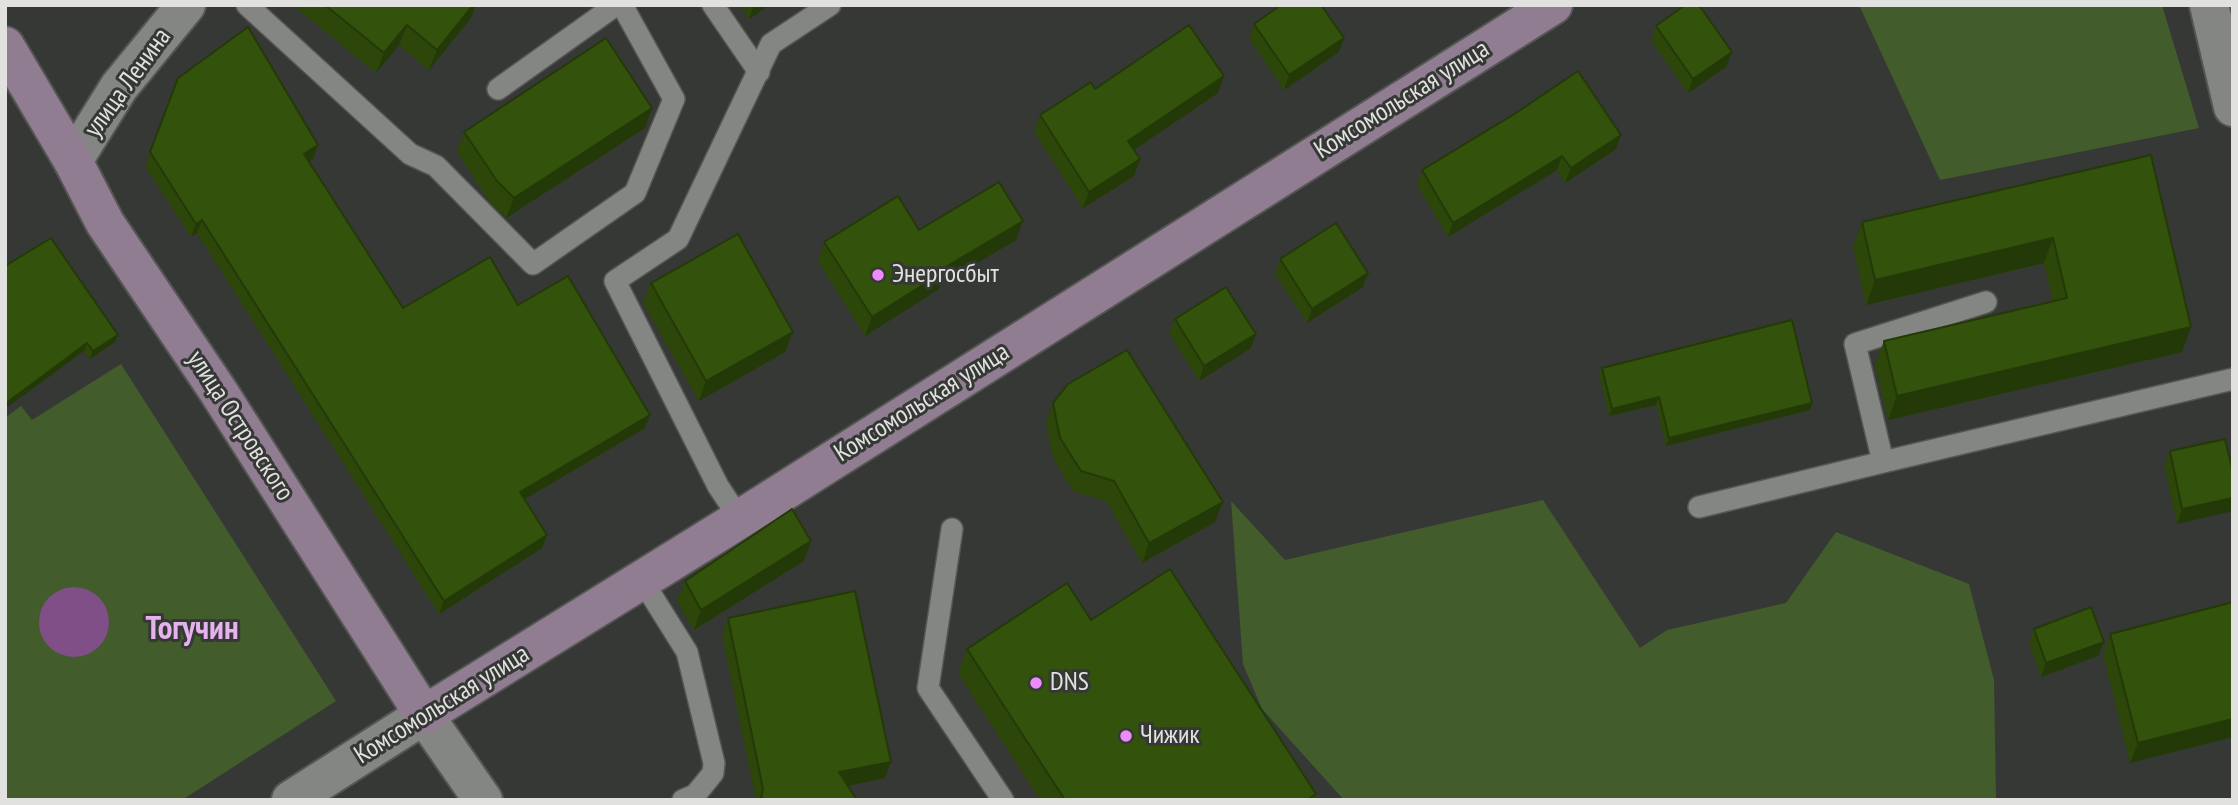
<!DOCTYPE html>
<html>
<head>
<meta charset="utf-8">
<style>
	body { margin:0 }
	#map { position:relative; width:2238px; height:805px; overflow:hidden; background:#363835; font-family:"PT Sans Narrow",sans-serif }
	canvas { display:block }
	.frame { position:absolute; inset:0; border:7px solid #e1e2e0; pointer-events:none }
</style>
</head>
<body>
<div id="map">
<canvas width="2238" height="805"></canvas>
<div class="frame"></div>
</div>
<script>
const c = document.querySelector('canvas').getContext('2d');
c.lineJoin = 'round';
function fill(path, color) {
  c.fillStyle = color;
  c.fill(path, 'evenodd');
}
function shape(rows) {
  const path = new Path2D();
  for (const r of rows) {
    if (r.length === 3) {
      path.moveTo(r[0] + r[2], r[1]);
      path.arc(r[0], r[1], r[2], 0, 2 * Math.PI);
      continue;
    }
    path.moveTo(r[0], r[1]);
    for (let i = 2; i < r.length; i += 2) path.lineTo(r[i], r[i + 1]);
  }
  return path;
}
function stroke(path, color, width, dash) {
  c.strokeStyle = color;
  c.lineWidth = width;
  c.lineCap = dash ? 'butt' : 'round';
  c.setLineDash(dash || []);
  c.stroke(path);
}
function write(font, color, halo, rows, align = 'center') {
  c.font = font + ' "PT Sans Narrow",sans-serif';
  c.lineWidth = 6;
  c.setLineDash([]);
  c.textBaseline = 'middle';
  c.strokeStyle = halo;
  c.fillStyle = color;
  for (const [text, x, y, turn = 0] of rows) {
    c.save();
    c.translate(x, y);
    c.rotate((+turn || 0) * Math.PI / 180);
    c.textAlign = isNaN(turn) ? turn : align;
    if (halo) c.strokeText(text, 0, 0);
    c.fillText(text, 0, 0);
    c.restore();
  }
}
fill(shape([
	[1859,5,2162,5,2199,128,1940,180],
	[121,364,336,701,182,800,5,800,5,418,21,406,32,420],
	[1543,500,1640,648,1667,630,1786,603,1836,532,1969,584,1994,680,1996,800,1344,800,1262,709,1243,664,1231,501,1285,560]
]), '#435c2c');
fill(shape([
	[74,622,35]
]), '#804f87');
const service = shape([
	[247,5,410,154,436,166,533,264,635,193,674,99,622,5],
	[713,5,759,72],
	[498,89,616,5],
	[1986,302,1855,344,1883,462,2233,379],
	[1699,507,1883,462],
	[740,519,718,486,615,281,678,239,771,44,830,5],
	[952,529,928,688,1003,800],
	[642,580,687,652,714,763,713,773,705,783,695,795,683,800]
]);
const minor = shape([
	[2209,5,2233,107],
	[73,161,119,87,186,5]
]);
const tertiary = shape([
	[291,800,424,715,483,800]
]);
const secondary = shape([
	[5,46,73,161,105,223,218,391,424,715,740,519,1553,5]
]);
stroke(service, '#555653', 24);
stroke(minor, '#555653', 42);
stroke(tertiary, '#555653', 42);
stroke(secondary, '#555653', 42);
stroke(service, '#848683', 21);
stroke(minor, '#848683', 38);
stroke(tertiary, '#848683', 38);
stroke(secondary, '#907d92', 38);
fill(shape([
	[293,5,476,5,471,18,429,70,399,45,376,73],
	[740,5,770,5,749,19],
	[1254,24,1339,52,1284,90,1249,38],
	[1656,26,1732,52,1726,67,1688,93,1651,40],
	[178,78,318,145,313,159,309,162,403,308,518,305,650,415,645,428,525,499,547,535,542,548,439,614,197,233,191,237,145,166],
	[1095,89,1218,93,1134,150,1140,159,1134,176,1083,208,1034,132,1040,115],
	[645,128,506,218,489,201,457,152,464,132],
	[1616,149,1565,183,1557,170,1448,237,1417,185,1422,170],
	[2151,155,2182,352,1888,420,1875,365,1884,341,2053,302,2044,263,1866,305,1853,247,1862,222],
	[919,230,1016,240,940,285,939,289,865,336,818,261,824,242],
	[1280,259,1368,273,1363,287,1307,323,1275,274],
	[5,266,118,335,115,342,90,359,84,351],
	[651,283,785,352,699,401,643,303],
	[1175,319,1256,334,1251,348,1199,381,1169,333],
	[1602,368,1812,403,1810,410,1666,446,1656,405,1609,416,1599,375],
	[1053,403,1215,522,1142,563,1106,501,1073,491,1053,458,1046,423],
	[2170,451,2233,472,2177,524,2164,465],
	[804,561,694,630,677,601,685,581],
	[2233,602,2130,763,2103,654,2110,634],
	[728,618,885,778,848,786,857,800,756,800,722,635],
	[1091,620,1316,794,1314,800,1040,800,958,673,967,649],
	[2034,629,2098,656,2041,677,2029,643]
]), '#2c4709');
fill(shape([
	[473,5,476,5,471,18,429,70,437,50],
	[754,5,770,5,749,19],
	[407,25,399,45,376,73,384,53],
	[1344,38,1339,52,1284,90,1289,75],
	[1732,52,1726,67,1688,93,1693,79],
	[1224,76,1218,93,1122,158,1128,141],
	[652,108,645,128,506,218,514,198],
	[1621,135,1616,149,1565,183,1571,168],
	[318,145,313,159,299,168,304,154],
	[1562,156,1557,170,1448,237,1453,223],
	[1140,159,1134,176,1083,208,1089,192],
	[202,220,197,233,191,237,196,224],
	[1023,221,1016,240,940,285,939,289,865,336,872,317,944,268],
	[2053,238,2044,263,1866,305,1875,280],
	[1368,273,1363,287,1307,323,1312,309],
	[2191,327,2182,352,1888,420,1897,396],
	[793,332,785,352,699,401,706,381],
	[1256,334,1251,348,1199,381,1204,366],
	[118,335,115,342,90,359,93,351],
	[87,343,84,351,5,409,5,404],
	[1659,397,1656,405,1609,416,1612,409],
	[1812,403,1810,410,1666,446,1669,438],
	[650,415,645,428,515,505,520,492],
	[2233,498,2233,511,2177,524,2182,509],
	[1223,502,1215,522,1142,563,1149,543],
	[547,535,542,548,439,614,444,601],
	[811,541,804,561,694,630,701,610],
	[2104,642,2098,656,2041,677,2046,663],
	[2233,719,2233,737,2130,763,2138,743],
	[891,762,885,778,833,789,839,772]
]), '#243908');
const building = shape([
	[325,5,473,5,437,50,407,25,384,53,325,5],
	[1281,5,1321,5,1344,38,1289,75,1254,24,1281,5],
	[1685,5,1699,5,1732,52,1693,79,1656,26,1685,5],
	[1189,25,1224,76,1128,141,1140,159,1089,192,1040,115,1091,82,1095,89,1189,25],
	[248,27,318,145,304,154,403,308,490,257,518,305,568,276,650,415,520,492,547,535,444,601,202,220,196,224,150,152,178,78,248,27],
	[606,38,652,108,514,198,497,181,464,132,606,38],
	[1578,71,1621,135,1571,168,1562,156,1453,223,1422,170,1516,113,1578,71],
	[2151,155,2191,327,1897,396,1884,341,2067,298,2053,238,1875,280,1862,222,2151,155],
	[999,182,1023,221,944,268,945,271,872,317,824,242,898,196,919,230,999,182],
	[1336,223,1368,273,1312,309,1280,259,1336,223],
	[738,234,793,332,706,381,651,283,738,234],
	[51,238,118,335,93,351,87,343,5,404,5,266,51,238],
	[1226,287,1256,334,1204,366,1175,319,1226,287],
	[1792,320,1812,403,1669,438,1659,397,1612,409,1602,368,1792,320],
	[1127,350,1223,502,1149,543,1114,481,1081,471,1060,438,1053,403,1068,384,1127,350],
	[2225,439,2233,472,2233,498,2182,509,2170,451,2225,439],
	[792,509,811,541,701,610,685,581,792,509],
	[1170,569,1316,794,1307,800,1065,800,967,649,1067,583,1091,620,1170,569],
	[855,591,891,762,839,772,857,800,761,800,763,789,728,618,855,591],
	[2233,602,2233,719,2138,743,2110,634,2233,602],
	[2091,607,2104,642,2046,663,2034,629,2091,607]
]);
fill(building, '#33520b');
stroke(building, '#243908', 2);
for (const [x, y, r, color] of [
	[878,275,7,"#ec8cfb"],
	[1036,683,7,"#ec8cfb"],
	[1126,736,7,"#ec8cfb"]
]) {
  const dot = new Path2D();
  dot.arc(x, y, r, 0, 2 * Math.PI);
  c.fillStyle = color;
  c.fill(dot);
  stroke(dot, '#363835', 2.5);
}
write('26px', '#e1e2e0', '#363835', [
	["улица Ленина",128,83,-54],
	["Комсомольская улица",1402,100,-32],
	["Комсомольская улица",922,403,-32],
	["улица Островского",240,426,57],
	["Комсомольская улица",442,705,-32]
]);
write('26px', '#e1e2e0', '#363835', [
	["Энергосбыт",892,275],
	["DNS",1050,683],
	["Чижик",1140,736]
], 'left');
write('bold 33px', '#e6b2ee', '#363835', [
	["Тогучин",192,630]
]);
</script>
</body>
</html>
